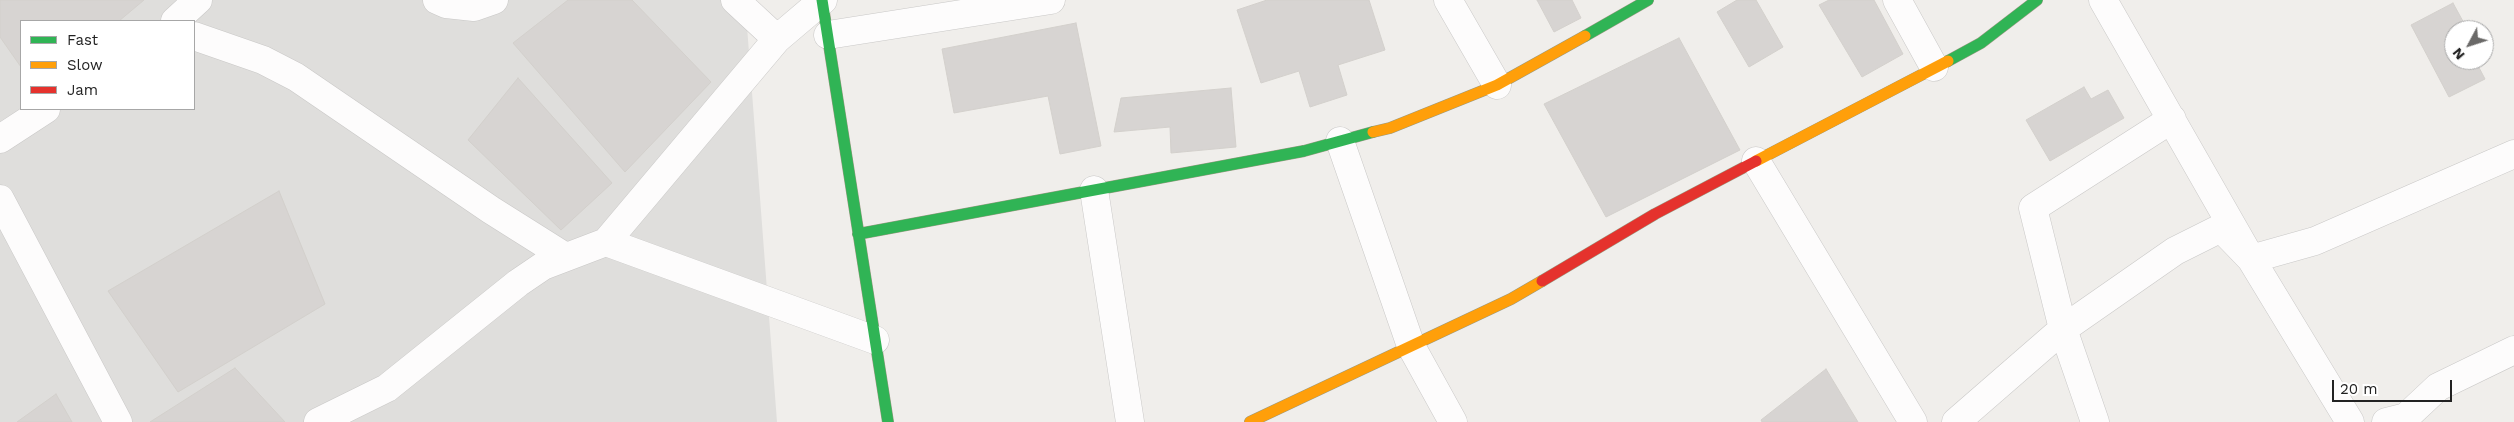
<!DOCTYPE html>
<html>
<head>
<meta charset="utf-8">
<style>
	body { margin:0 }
	#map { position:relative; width:2514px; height:422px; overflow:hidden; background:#f0eeeb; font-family:"Work Sans",sans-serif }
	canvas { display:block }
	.legend { position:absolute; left:20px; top:20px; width:175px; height:90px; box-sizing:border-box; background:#fff; border:1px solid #a7a7a7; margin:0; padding:6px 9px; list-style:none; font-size:15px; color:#222 }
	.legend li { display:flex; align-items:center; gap:10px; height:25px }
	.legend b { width:25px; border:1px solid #a7a7a7 }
	.north { position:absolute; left:2444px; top:20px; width:50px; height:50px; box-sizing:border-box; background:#fff; border:1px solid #a7a7a7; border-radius:50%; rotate:230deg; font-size:14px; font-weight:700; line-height:20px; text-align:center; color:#222 }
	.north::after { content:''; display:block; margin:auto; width:18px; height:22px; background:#6a6968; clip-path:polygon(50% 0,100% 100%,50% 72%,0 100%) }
	.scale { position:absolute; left:2332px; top:380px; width:120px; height:22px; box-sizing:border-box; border:2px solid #222; border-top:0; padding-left:6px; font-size:15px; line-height:18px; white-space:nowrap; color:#222; -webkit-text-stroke:4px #fff; paint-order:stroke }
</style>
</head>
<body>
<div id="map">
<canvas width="2514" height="422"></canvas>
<ul class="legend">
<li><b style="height:6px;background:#30b455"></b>Fast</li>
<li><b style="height:6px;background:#ff9f0a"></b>Slow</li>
<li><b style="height:6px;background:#e5322d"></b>Jam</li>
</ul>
<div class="north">N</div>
<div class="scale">20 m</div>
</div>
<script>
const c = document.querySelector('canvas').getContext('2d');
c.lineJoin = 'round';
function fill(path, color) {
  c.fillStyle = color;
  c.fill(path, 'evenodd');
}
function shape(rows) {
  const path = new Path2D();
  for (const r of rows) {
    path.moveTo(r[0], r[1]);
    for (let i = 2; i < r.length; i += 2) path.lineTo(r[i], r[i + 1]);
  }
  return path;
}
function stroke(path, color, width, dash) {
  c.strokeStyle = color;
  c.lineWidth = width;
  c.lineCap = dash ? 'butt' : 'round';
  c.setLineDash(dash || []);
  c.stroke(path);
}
fill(shape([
	[0,0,745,0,777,422,0,422],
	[21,21,194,21,194,109,21,109]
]), '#dfdedc');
const building = shape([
	[0,0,144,0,119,21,21,21,21,67,0,37,0,0],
	[568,0,632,0,711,82,625,172,513,43,568,0],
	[1267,0,1369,0,1385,50,1338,65,1347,95,1310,107,1299,71,1261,83,1237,10,1267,0],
	[1537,0,1572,0,1581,18,1554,32,1537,0],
	[1737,0,1756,0,1783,47,1749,67,1717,12,1737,0],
	[1829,0,1874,0,1903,54,1862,77,1819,5,1829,0],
	[2453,3,2465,25,2446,35,2454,51,2454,60,2459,60,2462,66,2475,60,2485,79,2449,97,2411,25,2453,3],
	[1076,23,1101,146,1060,154,1048,96,954,113,942,49,1076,23],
	[1679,38,1740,150,1606,217,1544,104,1679,38],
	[518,78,612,183,561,230,468,140,518,78],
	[2084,87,2091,99,2108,90,2124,118,2050,161,2026,120,2084,87],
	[1231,88,1236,147,1171,153,1170,127,1114,132,1121,98,1231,88],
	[279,191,325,304,178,392,108,291,279,191],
	[235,368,285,422,150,422,235,368],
	[1826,369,1858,422,1762,422,1761,420,1826,369],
	[56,394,72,422,17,422,56,394]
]);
fill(building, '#d7d4d2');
stroke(building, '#d3d0cc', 1);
const street = shape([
	[437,0,446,4,474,7,494,0],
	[735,0,777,39],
	[1448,0,1497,85],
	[1897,0,1934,67],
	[2103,0,2251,259,2350,422],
	[175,21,198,0],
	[828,35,1051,0],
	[194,36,263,60,296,77,491,210,564,256],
	[0,139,46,109],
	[1340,141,1411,346,1453,422],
	[1756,161,1913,422],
	[1094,190,1130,422],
	[0,199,118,422],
	[606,242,875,340],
	[318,422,387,388,518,283,543,266,606,242,777,39,823,0],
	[1956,422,2063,329,2175,251,2221,228,2251,259,2315,241,2514,154],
	[2095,422,2063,329,2033,208,2172,119],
	[2386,422,2406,417,2438,387,2514,350]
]);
const fast = shape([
	[822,0,888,422],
	[1585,36,1648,0],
	[1948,61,1981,43,2037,0],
	[858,234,1304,151,1373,132]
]);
const slow = shape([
	[1373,132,1390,128,1497,85,1585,36],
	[1756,161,1948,61],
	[1250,422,1511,299,1542,281]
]);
const jam = shape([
	[1542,281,1655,214,1756,161]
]);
stroke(street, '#c9c8c7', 29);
stroke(fast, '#999a82', 12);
stroke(slow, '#999a82', 12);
stroke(jam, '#999a82', 12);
stroke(street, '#fdfcfc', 28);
stroke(fast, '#30b455', 11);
stroke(slow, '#ff9f0a', 11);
stroke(jam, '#e5322d', 11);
</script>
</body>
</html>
